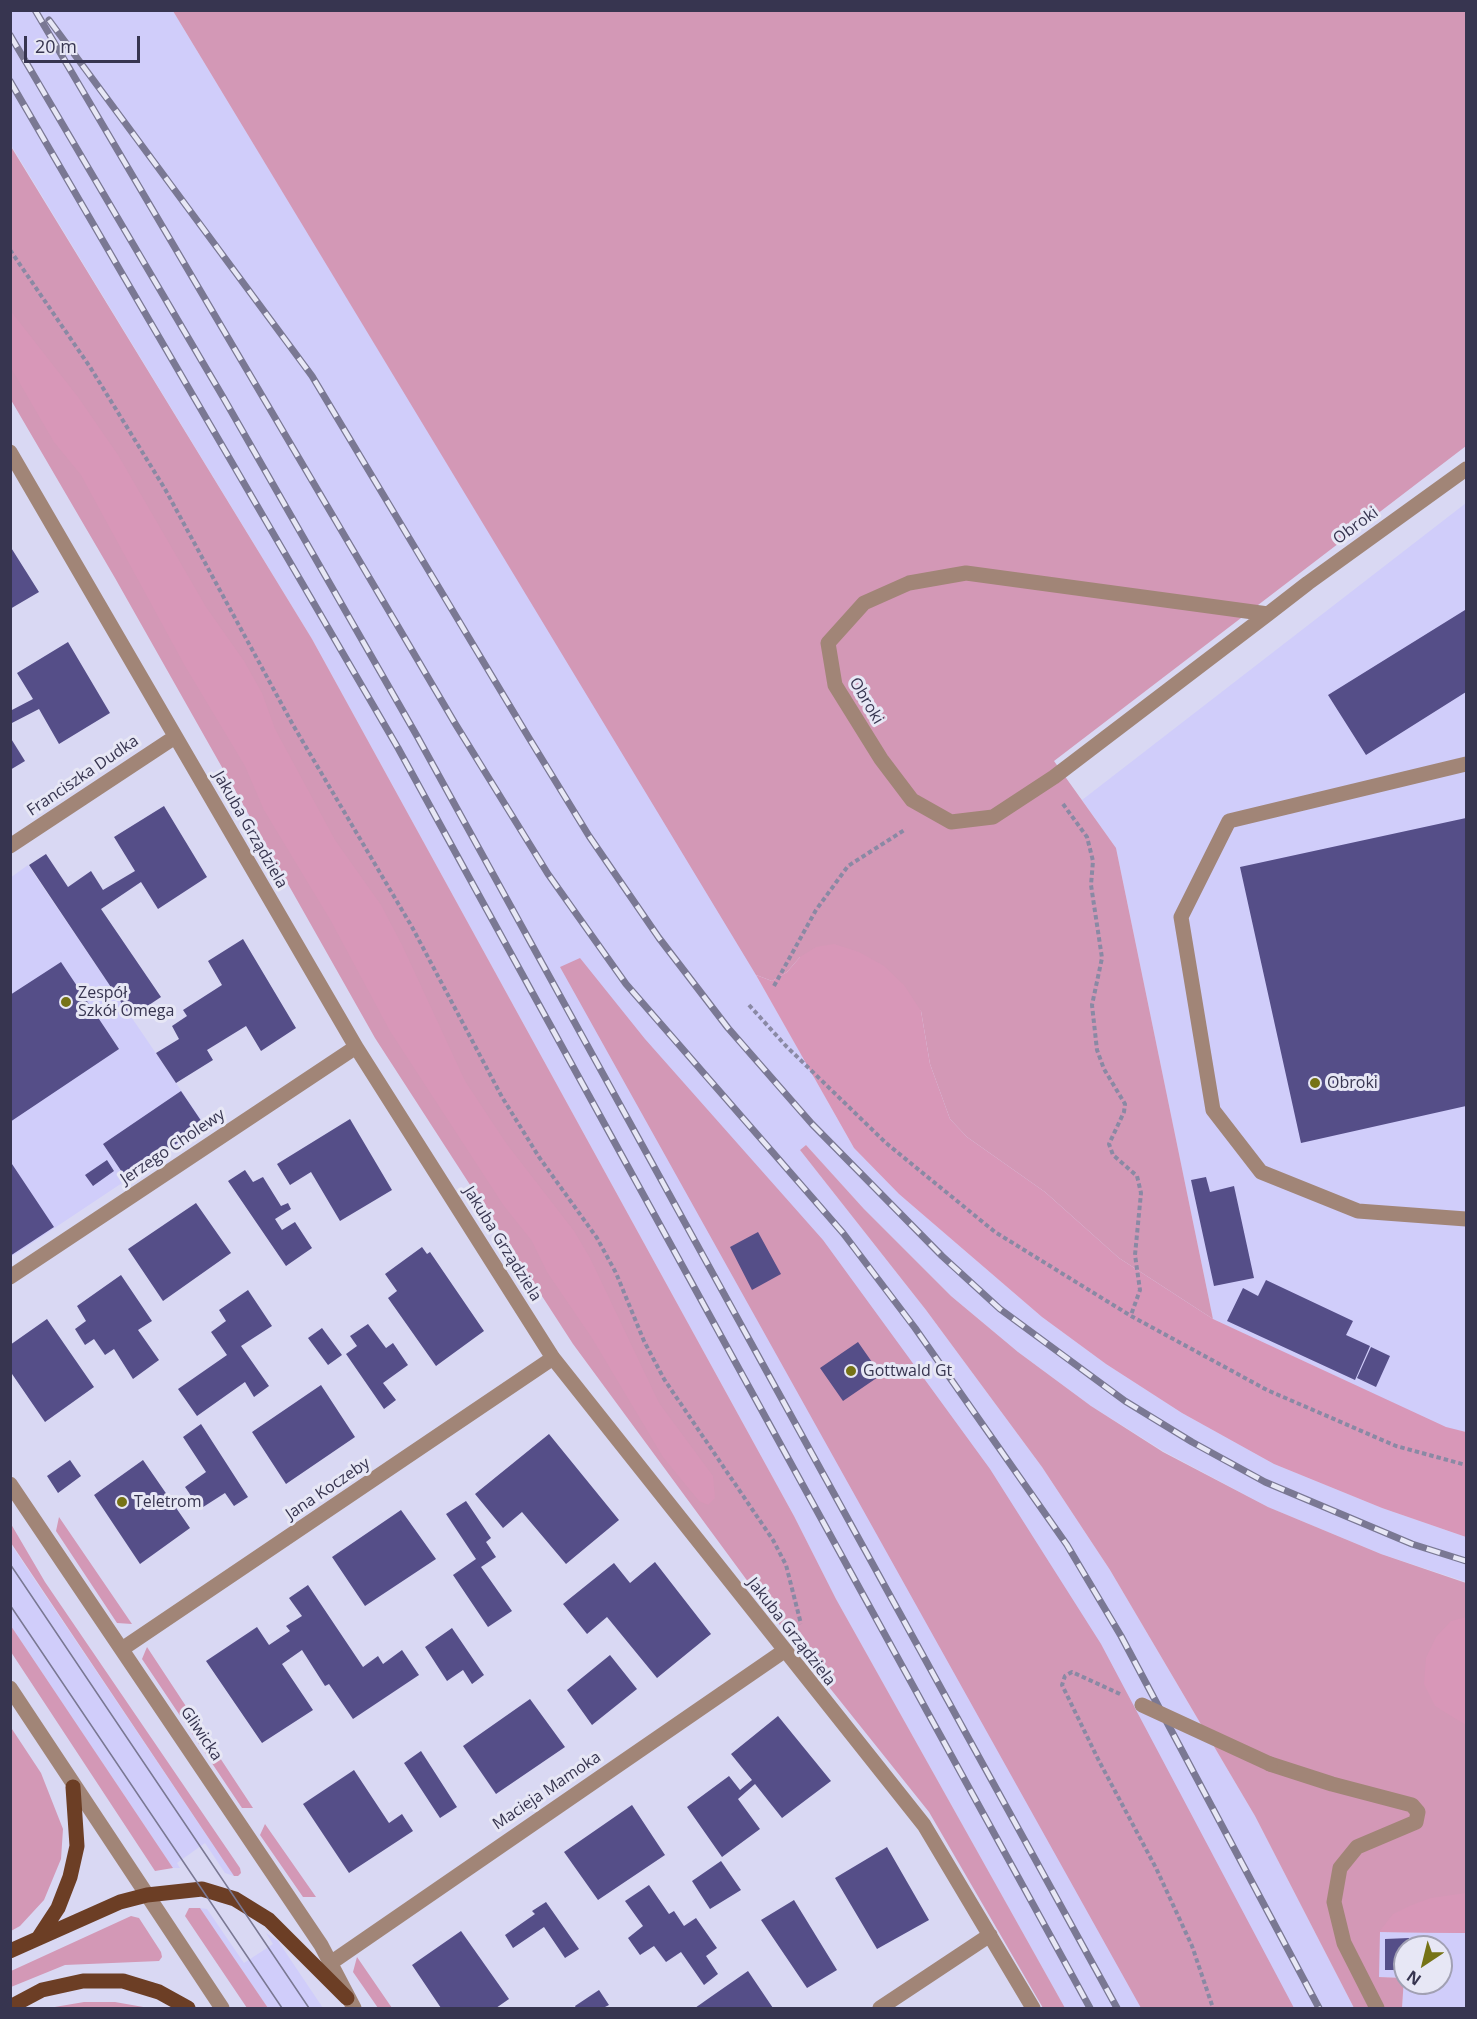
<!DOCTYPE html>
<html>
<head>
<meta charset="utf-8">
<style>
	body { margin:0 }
	#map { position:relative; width:1477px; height:2019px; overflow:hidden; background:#d9d8f3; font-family:"Open Sans",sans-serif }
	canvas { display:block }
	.frame { position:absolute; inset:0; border:12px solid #373550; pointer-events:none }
	.north { position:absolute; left:1393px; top:1935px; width:60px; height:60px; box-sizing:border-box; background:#e7e7f5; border:2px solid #a1a0b3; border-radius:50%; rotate:215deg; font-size:16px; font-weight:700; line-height:24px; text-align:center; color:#373550 }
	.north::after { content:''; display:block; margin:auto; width:21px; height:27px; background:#767316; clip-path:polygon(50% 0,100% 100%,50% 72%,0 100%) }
	.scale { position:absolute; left:24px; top:36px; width:116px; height:27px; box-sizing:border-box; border:3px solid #373550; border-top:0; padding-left:8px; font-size:18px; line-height:21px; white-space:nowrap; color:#373550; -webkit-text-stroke:4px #e7e7f5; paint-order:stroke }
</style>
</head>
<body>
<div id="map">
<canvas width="1477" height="2019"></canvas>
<div class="frame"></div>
<div class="north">N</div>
<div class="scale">20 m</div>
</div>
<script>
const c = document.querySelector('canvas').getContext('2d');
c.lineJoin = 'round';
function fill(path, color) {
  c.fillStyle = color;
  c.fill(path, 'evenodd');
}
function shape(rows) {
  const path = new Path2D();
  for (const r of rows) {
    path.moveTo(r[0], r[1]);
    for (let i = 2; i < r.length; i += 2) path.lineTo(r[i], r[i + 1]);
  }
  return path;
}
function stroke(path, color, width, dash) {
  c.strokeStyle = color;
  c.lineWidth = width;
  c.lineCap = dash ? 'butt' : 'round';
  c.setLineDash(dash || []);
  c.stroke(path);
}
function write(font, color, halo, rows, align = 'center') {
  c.font = font + ' "Open Sans",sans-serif';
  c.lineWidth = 6;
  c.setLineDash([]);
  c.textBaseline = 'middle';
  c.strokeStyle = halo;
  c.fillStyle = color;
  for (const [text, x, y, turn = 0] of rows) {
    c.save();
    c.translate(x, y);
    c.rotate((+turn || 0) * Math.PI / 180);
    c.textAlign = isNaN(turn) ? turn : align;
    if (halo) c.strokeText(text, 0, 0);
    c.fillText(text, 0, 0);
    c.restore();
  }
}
fill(shape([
	[11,11,173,11,737,941,854,1148,899,1194,1042,1317,1106,1364,1182,1413,1274,1464,1382,1508,1466,1537,1466,1582,1381,1554,1268,1507,1163,1451,1091,1406,1018,1352,951,1296,864,1209,806,1145,800,1150,926,1310,1042,1467,1110,1570,1255,1816,1354,2008,1065,2008,836,1599,794,1516,312,639,11,145],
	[1466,503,1466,1432,1446,1428,1213,1319,1116,848,1082,800],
	[28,865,206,1127,11,1257,10,878],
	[10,1543,234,1876,225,1873,205,1843,177,1863,180,1868,173,1868,11,1626],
	[200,1908,207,1909,244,1963,273,1944,266,1933,278,1941,323,2008,268,2008],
	[1379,1932,1466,1933,1466,2008,1402,2008,1404,1978,1379,1977],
	[1405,1947,1441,1947,1441,1983,1405,1983]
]), '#d0cdfa');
fill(shape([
	[173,11,1466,11,1466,446,1054,761,1116,848,1213,1319,1119,1258,1045,1192,967,1137,950,1119,930,1064,921,1011,800,957,787,972,772,981,756,975],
	[10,145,312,639,794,1516,836,1599,1065,2008,1043,2008,929,1812,785,1632,573,1344,375,1038,115,578,11,400],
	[580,958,645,1039,823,1240,990,1469,1101,1644,1294,2008,1141,2008,560,967],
	[806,1145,864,1209,951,1296,1018,1352,1091,1406,1163,1452,1268,1507,1381,1554,1466,1583,1466,1933,1380,1932,1379,1977,1404,1978,1402,2008,1354,2008,1255,1816,1110,1570,1042,1467,926,1310,800,1150],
	[59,1517,132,1624,117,1623,56,1531],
	[11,1524,45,1582,240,1868,241,1873,238,1876,234,1876,11,1543],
	[11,1626,173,1868,155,1871,11,1652],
	[147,1647,253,1808,242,1808,142,1659],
	[10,1726,41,1773,63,1829,61,1859,44,1900,20,1926,11,1931],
	[265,1824,316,1897,303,1897,260,1835],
	[189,1908,200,1908,268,2008,247,2008,185,1916],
	[131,1916,139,1918,161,1952,162,1957,159,1961,65,1965,11,1987,11,1971],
	[357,1957,392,2008,378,2008,353,1972],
	[84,2002,115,2002,149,2008,49,2008]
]), '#d398b6');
fill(shape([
	[10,310,78,397,118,455,206,607,244,661,262,693,275,729,335,840,381,905,402,945,465,1081,506,1143,574,1231,590,1258,659,1403,713,1476,715,1498,708,1505,699,1501,663,1457,592,1338,547,1272,532,1241,504,1206,390,1031,331,921,264,810,245,766,185,666,81,475,54,442,11,368],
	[834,944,859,952,884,966,904,985,921,1011,930,1064,950,1119,967,1137,1045,1192,1119,1258,1213,1319,1446,1427,1466,1432,1466,1537,1382,1508,1274,1464,1182,1413,1106,1364,1042,1317,899,1194,854,1148,756,975,772,981,787,972,800,957,816,947],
	[1466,1617,1466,1725,1435,1706,1424,1684,1426,1658,1436,1637,1451,1621],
	[1466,1893,1466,1933,1379,1932,1393,1914,1412,1905,1431,1898]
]), '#d897b8');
fill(shape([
	[10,546,39,592,10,609],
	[1465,610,1466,692,1366,755,1328,695],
	[68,642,110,713,59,744,39,709,10,724,10,711,33,699,17,673],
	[10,737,25,761,10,770],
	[164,806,207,877,158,909,141,882,101,909,161,997,131,1017,29,865,46,854,68,887,91,871,103,890,135,871,114,837],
	[1466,818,1466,1106,1301,1143,1240,867],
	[243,939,296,1028,261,1051,246,1026,207,1050,213,1060,176,1083,156,1053,179,1039,172,1026,187,1016,183,1010,222,985,208,961],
	[61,962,119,1049,10,1122,10,995],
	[181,1091,204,1125,126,1178,103,1144],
	[350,1119,392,1190,340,1221,311,1172,290,1185,277,1164],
	[107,1160,114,1171,93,1186,85,1175],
	[10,1161,54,1227,10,1256],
	[245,1170,253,1182,263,1177,281,1206,288,1203,291,1209,275,1219,282,1230,295,1222,312,1248,286,1266,228,1181],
	[1206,1177,1210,1192,1234,1186,1254,1278,1214,1286,1191,1180],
	[196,1203,231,1253,163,1301,128,1249],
	[758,1232,781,1274,752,1290,730,1247],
	[422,1247,427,1254,430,1252,484,1331,436,1366,388,1298,397,1291,385,1274],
	[121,1275,152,1321,138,1330,159,1360,133,1379,114,1349,105,1355,94,1339,85,1345,75,1329,86,1321,77,1306],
	[1266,1280,1353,1321,1346,1335,1370,1346,1355,1380,1227,1321,1243,1288,1258,1296],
	[248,1290,272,1326,241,1346,269,1386,254,1397,245,1382,197,1416,178,1389,227,1355,211,1332,226,1321,219,1310],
	[47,1319,94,1387,45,1422,10,1371,10,1345],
	[368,1324,386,1348,393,1343,408,1365,383,1383,396,1400,384,1409,346,1354,357,1346,350,1336],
	[322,1328,342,1355,328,1365,308,1338],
	[858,1342,881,1375,843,1401,820,1368],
	[1371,1347,1390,1356,1376,1387,1357,1378],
	[321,1385,355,1437,286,1484,252,1432],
	[201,1424,248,1497,234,1506,225,1493,200,1509,185,1487,206,1472,183,1437],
	[549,1434,619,1520,566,1564,522,1512,503,1528,475,1494],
	[70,1460,81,1476,58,1493,47,1476],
	[143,1460,190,1528,140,1564,94,1495],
	[466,1501,491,1538,486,1542,496,1557,481,1567,512,1611,488,1627,453,1575,476,1559,446,1514],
	[401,1510,436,1559,365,1606,332,1557],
	[655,1562,711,1634,657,1678,607,1617,587,1634,563,1604,614,1563,630,1583],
	[308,1585,363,1667,378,1656,383,1664,402,1650,419,1675,353,1719,329,1684,325,1686,302,1650,282,1664,313,1710,262,1743,206,1661,257,1627,269,1645,290,1631,286,1626,302,1616,289,1598],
	[452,1628,484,1675,472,1684,463,1670,447,1681,425,1647],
	[610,1655,637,1689,592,1725,567,1690],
	[530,1699,565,1747,496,1794,463,1746],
	[778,1716,831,1781,782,1818,755,1784,738,1799,760,1829,722,1857,687,1807,729,1776,740,1790,752,1780,731,1754],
	[421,1751,457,1807,440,1818,404,1763],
	[354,1770,389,1823,402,1814,413,1831,349,1873,303,1804],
	[632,1805,665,1855,598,1900,564,1852],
	[887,1847,929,1920,877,1949,835,1878],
	[721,1861,741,1890,710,1909,692,1881],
	[649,1885,669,1914,674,1911,684,1926,696,1918,717,1948,706,1956,718,1974,704,1985,681,1952,666,1962,654,1946,640,1955,628,1938,643,1926,625,1901],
	[794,1900,837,1970,807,1988,761,1920],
	[546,1902,579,1949,565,1958,544,1927,513,1948,505,1935,535,1914,532,1911],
	[461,1931,509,1999,496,2008,441,2008,412,1965],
	[1409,1938,1408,1947,1405,1947,1405,1970,1385,1970,1385,1939],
	[748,1971,773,2008,695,2008,712,1996],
	[599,1990,609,2005,603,2008,576,2008,575,2006]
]), '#554e88');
stroke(shape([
	[10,250,90,367,165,489,293,725,412,927,502,1097,539,1157,597,1238,616,1273,644,1341,664,1379,773,1540,786,1565,801,1624],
	[1063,804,1087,837,1093,861,1091,885,1102,958,1092,1005,1097,1050,1104,1069,1125,1104,1124,1112,1109,1144,1113,1155,1137,1176,1141,1193,1135,1255,1140,1290,1131,1315],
	[774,986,816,910,848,866,906,829],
	[749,1005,786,1046,886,1143,995,1232,1131,1316,1267,1390,1396,1446,1466,1465],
	[1120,1694,1072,1672,1065,1676,1062,1685,1099,1761,1156,1868,1192,1946,1213,2008]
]), '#8a89a4', 4, [4.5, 3]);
stroke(shape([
	[10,452,356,1047,553,1358,924,1825,1033,2008],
	[1268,614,966,573,909,583,864,603,828,643,835,685,881,759,912,800,951,822,993,817,1054,777,1268,614,1308,583,1466,469],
	[1466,764,1229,821,1181,917,1213,1110,1261,1172,1358,1211,1466,1219],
	[10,846,175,737],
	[10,1277,356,1047],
	[10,1484,321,1945,354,2008],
	[122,1649,553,1358],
	[10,1688,222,2008],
	[1270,1764,1332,1784,1412,1805,1418,1812,1416,1822,1357,1847,1340,1868,1334,1902,1344,1943,1377,2008],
	[332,1962,784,1651],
	[880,2008,990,1935]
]), '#a18577', 15);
stroke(shape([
	[39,1937,58,1908,70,1877,77,1846,73,1787],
	[10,1951,120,1902,147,1895,202,1889,235,1899,269,1920,347,1998],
	[10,2007,42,1990,83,1981,123,1981,159,1992,188,2008]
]), '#6c3e25', 15);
stroke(shape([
	[10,1564,309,2008],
	[10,1605,282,2008]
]), '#7a7893', 1.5);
const rail = shape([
	[35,10,456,725,548,874,626,984,843,1233,915,1328,1067,1545,1121,1636,1319,2008],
	[49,20,312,376,529,738,589,836,659,938,728,1028,812,1124,942,1256,1000,1309,1125,1401,1192,1442,1265,1482,1412,1544,1466,1561],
	[10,35,223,397,417,736,1117,2008],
	[10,81,398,748,1090,2008]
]);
stroke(rail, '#7a7893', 7);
stroke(rail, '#e7e7f5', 4.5, [14]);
stroke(shape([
	[1142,1705,1270,1764]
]), '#a18577', 15);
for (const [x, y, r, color] of [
	[66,1002,6,"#767316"],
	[1315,1083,6,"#767316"],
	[851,1371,6,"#767316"],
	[122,1502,6,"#767316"]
]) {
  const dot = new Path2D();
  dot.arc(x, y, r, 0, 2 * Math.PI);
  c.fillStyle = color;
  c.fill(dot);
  stroke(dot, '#e7e7f5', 2);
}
write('16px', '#373550', '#e7e7f5', [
	["Obroki",1356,526,-36],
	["Obroki",866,701,59],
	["Franciszka Dudka",83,776,-34],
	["Jakuba Grządziela",250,830,60],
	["Jerzego Cholewy",173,1147,-34],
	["Jakuba Grządziela",502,1244,58],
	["Jana Koczeby",328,1489,-34],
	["Jakuba Grządziela",791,1632,52],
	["Gliwicka",201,1734,56],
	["Macieja Mamoka",547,1791,-34]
]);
write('16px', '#373550', '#e7e7f5', [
	["Zespół",78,993],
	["Szkół Omega",78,1011],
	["Obroki",1327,1083],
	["Gottwald Gt",863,1371],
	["Teletrom",134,1502]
], 'left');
</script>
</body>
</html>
